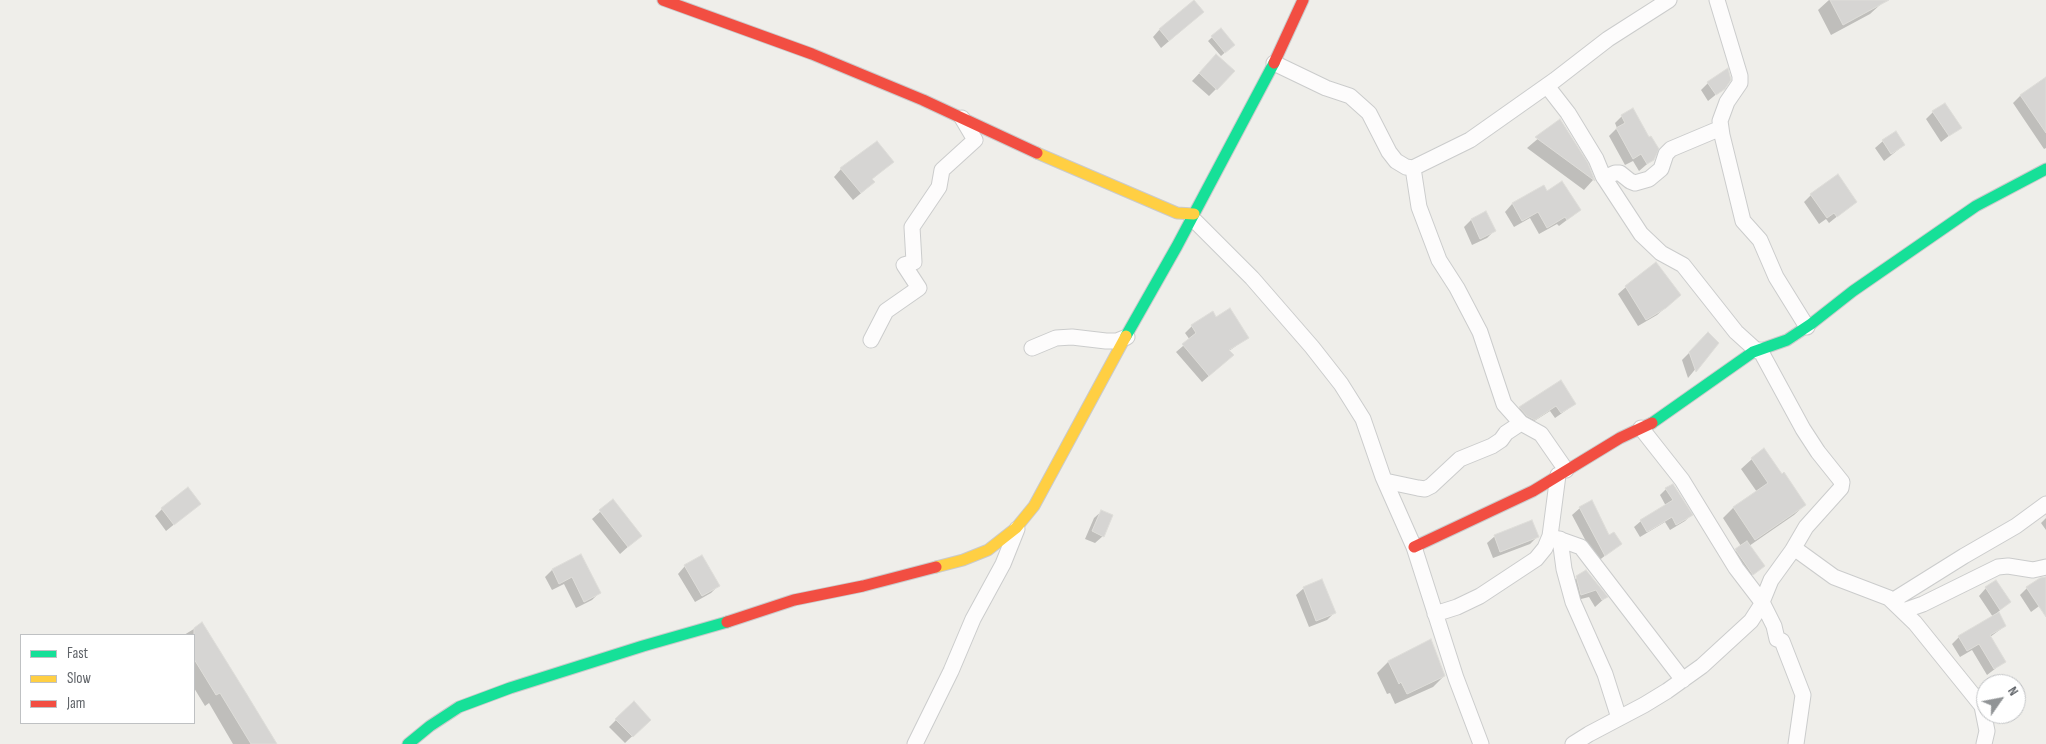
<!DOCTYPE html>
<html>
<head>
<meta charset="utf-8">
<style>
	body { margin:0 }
	#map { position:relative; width:2046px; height:744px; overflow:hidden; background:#efeeea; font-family:"Sofia Sans Condensed",sans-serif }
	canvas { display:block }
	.legend { position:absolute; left:20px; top:634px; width:175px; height:90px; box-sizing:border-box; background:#fff; border:1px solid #bfc1c3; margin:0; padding:6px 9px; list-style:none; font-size:15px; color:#5f6368 }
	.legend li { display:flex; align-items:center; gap:10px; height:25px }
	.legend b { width:25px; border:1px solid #bfc1c3 }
	.north { position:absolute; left:1976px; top:674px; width:50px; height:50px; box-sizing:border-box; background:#fff; border:1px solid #bfc1c3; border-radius:50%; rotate:57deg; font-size:14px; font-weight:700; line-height:20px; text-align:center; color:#5f6368 }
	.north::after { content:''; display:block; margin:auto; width:18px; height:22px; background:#919496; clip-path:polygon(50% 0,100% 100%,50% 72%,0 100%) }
</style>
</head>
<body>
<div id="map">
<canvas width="2046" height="744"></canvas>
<ul class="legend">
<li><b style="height:6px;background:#16e098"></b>Fast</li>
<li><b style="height:6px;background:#ffcf43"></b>Slow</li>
<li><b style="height:6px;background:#f24e42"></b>Jam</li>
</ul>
<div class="north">N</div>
</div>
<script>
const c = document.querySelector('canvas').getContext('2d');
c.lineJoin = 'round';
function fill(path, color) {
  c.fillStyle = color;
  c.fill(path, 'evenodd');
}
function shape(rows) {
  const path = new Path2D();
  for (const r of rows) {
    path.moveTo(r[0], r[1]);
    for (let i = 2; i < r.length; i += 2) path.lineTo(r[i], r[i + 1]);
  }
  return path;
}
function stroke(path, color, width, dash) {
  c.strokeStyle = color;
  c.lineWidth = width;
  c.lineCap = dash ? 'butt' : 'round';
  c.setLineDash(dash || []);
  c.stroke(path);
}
fill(shape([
	[1829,0,1880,0,1882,3,1870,14,1831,35,1818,10],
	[1203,12,1161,48,1153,37,1160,29],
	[1220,30,1230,48,1221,56,1208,41],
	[1209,63,1216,89,1209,96,1192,81],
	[2046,79,2046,148,2044,149,2013,103,2020,96],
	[1708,83,1724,88,1708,101,1701,90],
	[1933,112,1960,127,1941,142,1926,119],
	[1622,116,1653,159,1639,171,1633,161,1625,165,1609,136,1617,128,1615,123],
	[1560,120,1586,164,1593,180,1584,190,1527,148],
	[1883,141,1904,145,1884,161,1875,148],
	[892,162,871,180,866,189,853,200,834,177,841,169],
	[1543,187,1546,193,1580,210,1559,226,1557,224,1539,234,1530,218,1514,227,1505,212,1512,204],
	[1811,195,1855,202,1829,223,1826,219,1819,224,1804,202],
	[1486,213,1494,231,1487,238,1472,245,1464,227,1471,220],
	[1626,287,1672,302,1657,315,1638,326,1618,294],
	[1216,319,1247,338,1229,351,1226,361,1202,382,1176,352,1190,340,1185,333,1192,326],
	[1708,334,1717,343,1688,378,1682,360],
	[1575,404,1555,418,1550,411,1528,425,1514,413,1520,408],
	[1752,459,1805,505,1794,515,1749,546,1763,566,1745,581,1729,557,1741,546,1723,518,1733,508,1757,492,1741,469],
	[1666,489,1691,515,1685,521,1670,530,1665,522,1640,537,1634,527,1641,521,1666,506,1660,495],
	[612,501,640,536,620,554,592,519],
	[199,504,166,531,155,516,162,509],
	[1580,508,1608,537,1621,543,1597,562,1572,515],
	[1102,511,1103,536,1095,543,1085,539,1094,518],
	[2046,518,2046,530,2041,523],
	[1495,536,1537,537,1530,544,1493,558,1487,543],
	[581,556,600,592,592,600,576,608,564,584,552,590,545,577,552,570],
	[685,566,718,586,711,593,695,602,678,574],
	[1586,571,1606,597,1595,607,1589,597,1573,601,1569,584],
	[2046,578,2046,601,2031,612,2020,595,2027,588],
	[1304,588,1334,613,1327,620,1309,627,1296,595],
	[1986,588,2009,602,1997,613,2005,626,1990,637,2004,662,1987,675,1972,650,1960,657,1952,644,1959,637,1993,617,1979,596],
	[202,624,275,744,233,744,209,703,205,706,194,688,194,635,184,635],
	[1430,640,1444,676,1433,687,1395,704,1390,693,1387,694,1377,673,1388,662],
	[616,720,642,727,625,743,609,727]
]), '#0003');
const building = shape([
	[1194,0,1204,12,1169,41,1159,29,1194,0],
	[1830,0,1889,0,1843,25,1830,0],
	[1221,28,1235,45,1225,53,1211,36,1221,28],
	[1216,54,1235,71,1217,90,1199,73,1216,54],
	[1728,68,1731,80,1725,89,1716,95,1707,82,1728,68],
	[2046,77,2046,133,2020,95,2046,77],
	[1945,103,1962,128,1949,136,1932,111,1945,103],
	[1633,108,1649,137,1651,136,1659,149,1654,160,1647,164,1641,154,1633,159,1616,128,1625,123,1621,115,1633,108],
	[1560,119,1588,163,1595,181,1535,137,1560,119],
	[1896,131,1905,145,1891,154,1882,140,1896,131],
	[877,141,894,162,872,179,875,182,861,193,840,168,877,141],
	[1838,174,1857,202,1837,217,1834,213,1827,218,1810,194,1838,174],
	[1562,181,1581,210,1567,220,1565,217,1547,228,1538,212,1522,221,1512,203,1544,185,1547,191,1562,181],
	[1486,211,1496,231,1480,239,1471,219,1486,211],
	[1656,262,1681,295,1666,308,1646,320,1625,286,1656,262],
	[1230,308,1249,338,1229,350,1234,355,1209,376,1182,344,1196,333,1191,325,1213,311,1216,317,1230,308],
	[1708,332,1719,343,1696,372,1689,352,1708,332],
	[1561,380,1576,404,1561,413,1556,406,1535,420,1527,416,1519,407,1561,380],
	[1764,448,1782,474,1784,472,1806,505,1755,540,1733,507,1768,483,1751,458,1764,448],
	[1673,484,1693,515,1676,525,1672,517,1647,532,1640,520,1673,500,1665,488,1673,484],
	[188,487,201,504,174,525,161,508,188,487],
	[613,499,642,536,628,547,599,510,613,499],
	[1592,500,1609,535,1614,532,1622,544,1605,556,1579,507,1592,500],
	[1101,510,1113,515,1104,537,1092,531,1101,510],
	[1532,520,1539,537,1500,552,1494,535,1532,520],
	[1747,541,1765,566,1753,575,1735,549,1747,541],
	[581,554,601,593,584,602,572,577,559,584,552,569,581,554],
	[702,555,720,586,702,596,684,565,702,555],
	[1586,570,1608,597,1602,600,1596,590,1581,595,1576,576,1586,570],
	[2046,577,2046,617,2026,587,2040,578,2046,577],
	[1322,579,1336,613,1316,621,1303,587,1322,579],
	[1996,580,2011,602,2000,610,1985,587,1996,580],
	[1999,612,2006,626,1990,635,2006,662,1994,669,1979,644,1967,651,1958,636,1999,612],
	[202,622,246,693,277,744,251,744,220,693,216,695,194,659,194,628,202,622],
	[1431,639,1445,676,1407,694,1401,682,1399,684,1388,661,1431,639],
	[634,701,651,720,633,737,615,719,634,701]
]);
fill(building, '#d6d5d3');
stroke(building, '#deddd9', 1);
const street = shape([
	[1717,0,1740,76,1740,83,1727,102,1720,121,1722,135,1743,221,1760,240,1776,277,1807,327],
	[1274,63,1326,88,1350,96,1369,113,1389,152,1396,161,1406,167,1413,168,1470,140,1555,80,1608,39,1669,0],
	[1547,86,1568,113,1596,159,1603,176,1641,234,1661,253,1683,265,1736,332,1757,351],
	[1413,168,1419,207,1439,260,1457,288,1480,332,1504,404,1521,423,1541,434,1566,470],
	[1604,178,1615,173,1620,173,1630,181,1635,183,1649,179,1661,169,1666,154,1671,149,1721,128],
	[1192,218,1252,278,1312,347,1341,384,1363,419,1383,477,1414,547,1456,678,1481,744],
	[871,340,886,311,919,288,904,265,914,262,912,227,939,187,942,170,975,140,962,118],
	[1032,348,1056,338,1072,337,1106,341,1117,341,1127,337],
	[1641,428,1682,480,1736,568,1762,602,1774,626,1777,639,1782,641,1803,695,1796,744],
	[1385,481,1418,488,1425,489,1431,486,1460,459,1492,446,1501,440,1506,433,1521,423],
	[1550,536,1581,547,1683,680],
	[1560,539,1564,569,1573,602,1605,674,1619,718],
	[1794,548,1834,577,1889,598,1915,623,1982,706,1987,731,1984,744],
	[1892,601,1964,556,2016,526,2046,504],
	[1903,611,1923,604,1998,567,2008,566,2033,570,2046,567],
	[1435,614,1457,607,1480,596,1536,559,1545,548,1550,536,1558,475],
	[915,744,951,671,973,619,1003,564,1017,529],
	[1573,744,1589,734,1644,705,1667,691,1702,666,1751,621,1760,607,1771,580,1792,551,1806,527,1841,488,1842,482,1818,452,1803,429,1760,350]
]);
const fast = shape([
	[1126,336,1177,246,1274,63],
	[1652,423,1753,352,1787,340,1811,324,1853,291,1976,206,2046,169],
	[408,744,430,726,459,707,510,688,643,646,727,622]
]);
const slow = shape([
	[1037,153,1177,213,1194,214],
	[936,567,963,560,988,550,1016,528,1034,506,1126,336]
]);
const jam = shape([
	[663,0,812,54,923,100,1037,153],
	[1274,63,1303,0],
	[1414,547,1533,491,1620,438,1652,423],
	[727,622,794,600,863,586,936,567]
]);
stroke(street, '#cbcccc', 17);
stroke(fast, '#cacacb', 13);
stroke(slow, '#cacacb', 13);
stroke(jam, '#cacacb', 13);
stroke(street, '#fdfcfc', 15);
stroke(fast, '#16e098', 11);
stroke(slow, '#ffcf43', 11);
stroke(jam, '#f24e42', 11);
</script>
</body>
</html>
